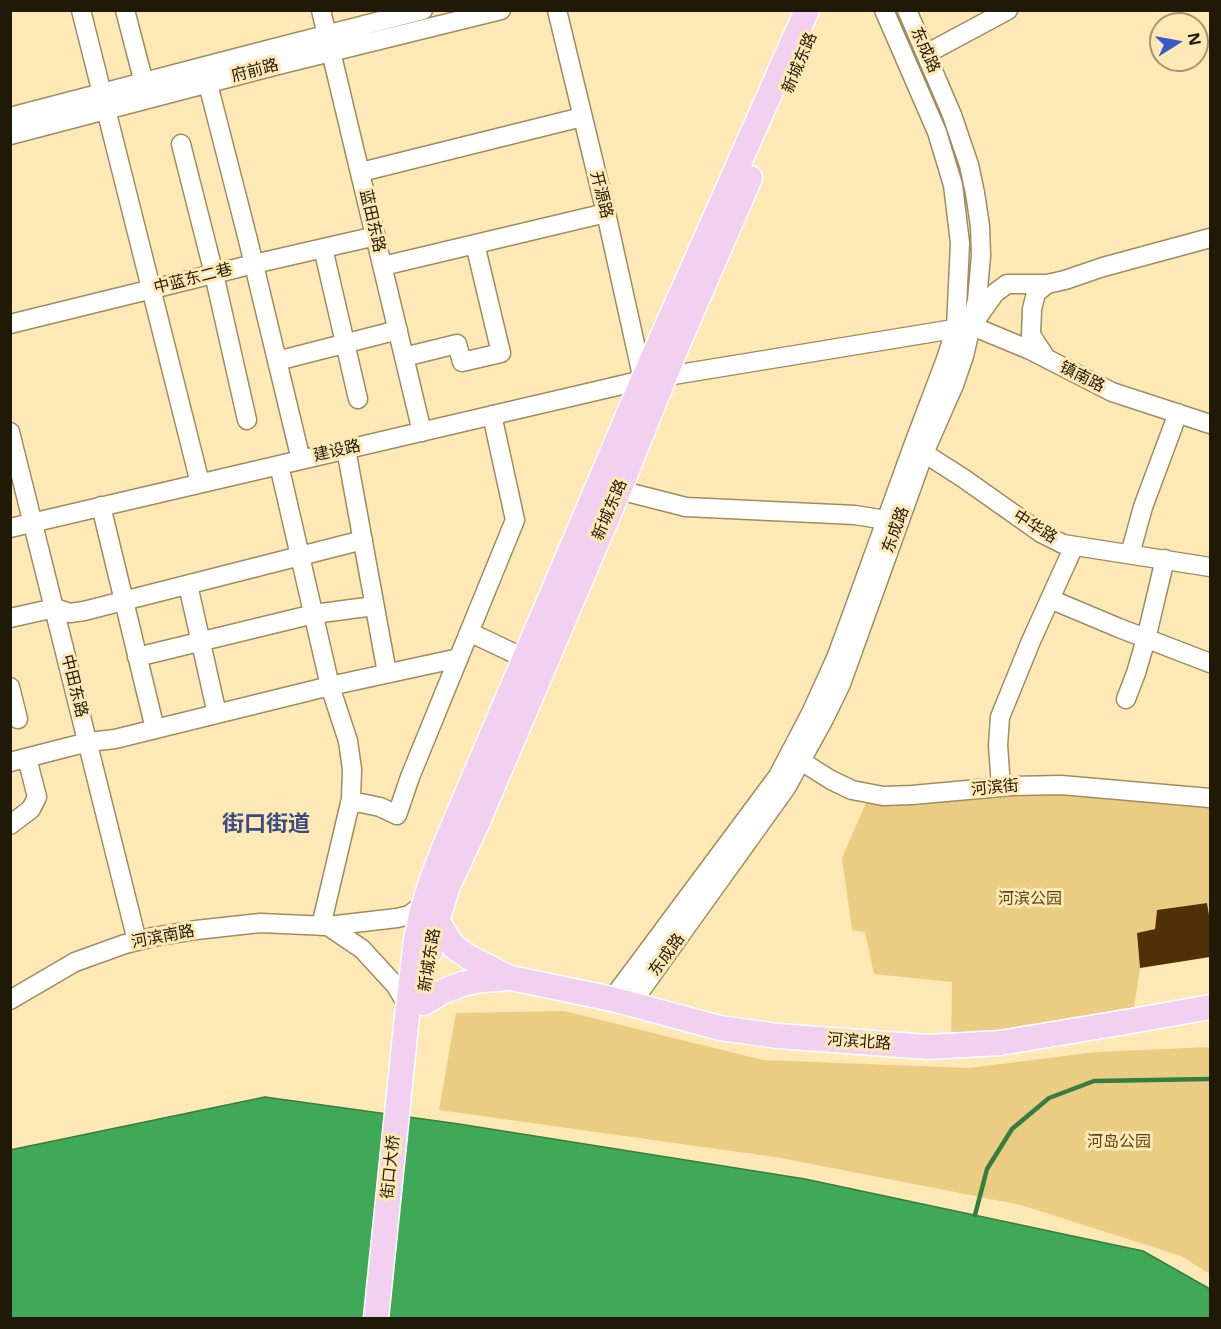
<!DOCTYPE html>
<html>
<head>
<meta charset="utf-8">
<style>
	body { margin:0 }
	#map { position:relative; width:1221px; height:1329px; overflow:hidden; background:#fee8b6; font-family:"Noto Sans",sans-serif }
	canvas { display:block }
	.frame { position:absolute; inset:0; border:12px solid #201906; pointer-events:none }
	.north { position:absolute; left:1149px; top:12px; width:60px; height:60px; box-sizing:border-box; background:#fee8b6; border:2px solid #a59570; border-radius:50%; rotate:79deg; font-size:16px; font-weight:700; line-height:24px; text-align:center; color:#201906 }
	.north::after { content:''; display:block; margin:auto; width:21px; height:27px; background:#3958c9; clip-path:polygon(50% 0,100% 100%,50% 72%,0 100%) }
</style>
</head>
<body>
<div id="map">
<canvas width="1221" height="1329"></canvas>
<div class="frame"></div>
<div class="north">N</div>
</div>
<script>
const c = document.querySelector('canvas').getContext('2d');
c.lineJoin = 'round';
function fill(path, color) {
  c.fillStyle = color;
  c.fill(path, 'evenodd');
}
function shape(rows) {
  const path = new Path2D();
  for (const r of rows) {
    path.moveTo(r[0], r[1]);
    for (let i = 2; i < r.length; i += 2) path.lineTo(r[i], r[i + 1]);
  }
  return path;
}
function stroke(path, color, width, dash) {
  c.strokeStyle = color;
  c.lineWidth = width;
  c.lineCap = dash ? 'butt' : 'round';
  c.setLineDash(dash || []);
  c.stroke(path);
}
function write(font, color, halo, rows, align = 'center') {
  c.font = font + ' "Noto Sans","Noto Sans SC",sans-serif';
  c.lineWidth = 6;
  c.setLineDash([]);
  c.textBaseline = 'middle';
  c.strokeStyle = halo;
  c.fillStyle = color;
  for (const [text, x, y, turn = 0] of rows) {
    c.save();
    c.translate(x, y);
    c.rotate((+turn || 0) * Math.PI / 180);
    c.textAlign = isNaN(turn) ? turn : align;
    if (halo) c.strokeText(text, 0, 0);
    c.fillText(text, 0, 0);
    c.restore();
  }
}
fill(shape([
	[1013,786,1210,798,1210,921,1207,903,1157,910,1155,929,1137,933,1140,968,1132,1021,951,1046,952,982,874,974,865,932,852,930,842,858,870,794],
	[564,1011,763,1060,969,1068,1096,1052,1210,1047,1210,1274,1181,1256,1021,1205,781,1158,439,1110,456,1013]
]), '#eacc83');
const water = shape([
	[265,1097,459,1124,805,1179,1143,1251,1210,1289,1210,1318,11,1318,10,1150,265,1097]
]);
fill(water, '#40a957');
stroke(water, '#367e3f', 1.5);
stroke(shape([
	[975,1215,987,1169,1012,1129,1049,1098,1094,1081,1210,1079]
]), '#367e3f', 4.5);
fill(shape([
	[1207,903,1210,921,1210,957,1140,968,1137,933,1155,929,1157,910]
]), '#4f3007');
const minor = shape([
	[81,10,200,483],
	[125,10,144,83],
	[321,10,422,432],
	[557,10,606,213,643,380],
	[926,54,1008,10],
	[208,84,248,240,301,460],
	[10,117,263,51,423,10],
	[10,135,278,65,501,10],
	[181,144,214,274,247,420],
	[361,172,582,117],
	[323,248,358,399],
	[383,266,606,213],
	[975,321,995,293,1007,284,1047,284,1065,280,1103,267,1210,238],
	[10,324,254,264,376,236],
	[404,357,457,344,462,362,501,353,475,244],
	[1046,358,1031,335,1032,309,1036,293,1047,284],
	[277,361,398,330],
	[10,432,137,941],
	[916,448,963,478,1041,533,1063,544,1210,567],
	[346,449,387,673],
	[279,465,330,686,348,741,352,769,351,799,321,926],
	[619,490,686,507,855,515,886,520],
	[101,506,155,729],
	[10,528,643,380,972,326,1030,350,1112,392,1210,424],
	[1130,554,1143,507,1178,413],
	[188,585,217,714],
	[1050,599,1119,628,1210,663],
	[10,618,55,608,70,613,84,611,363,540],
	[469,632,524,658],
	[137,657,314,614,374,606],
	[10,687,18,719,10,712],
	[1126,699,1136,673,1146,639,1165,559],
	[791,756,801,761,831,780,852,790,883,796,912,795,1012,786,1061,785,1210,798],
	[10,762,88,742,115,739,330,686,459,658],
	[1001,787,998,745,1000,717,1031,641,1074,546],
	[350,803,361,803,380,807,397,815,410,777,515,520,492,415],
	[10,825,31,809,37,797,27,758],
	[328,926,362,949,396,986,408,1006],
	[612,999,778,776,811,713,836,658,858,598,913,446,946,359,956,328,960,243,953,185,937,132,884,10],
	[10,1000,75,962,125,944,153,937,196,930,260,923,328,926,397,918,409,915,424,904],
	[631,1004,786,788,824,719,841,684,924,453,954,385,964,356,977,300,981,256,980,226,975,193,969,165,952,115,907,10]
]);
const major = shape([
	[437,921,454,947,467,956,508,977],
	[430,952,437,921,448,886,476,826,619,490,675,351,750,178],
	[424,1003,444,991,462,984,482,980,511,978,612,999,720,1028,778,1036,928,1047,1000,1043,1132,1021,1210,1007],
	[376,1318,407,1016,416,940,422,911,431,882,443,850,643,380,807,10]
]);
stroke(minor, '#a08c5d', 21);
stroke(major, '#fff', 27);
stroke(minor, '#fff', 18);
stroke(major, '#f2d1f0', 24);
write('16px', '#201906', '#fee8b6', [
	["东成路",925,50,66],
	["新城东路",800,63,-67],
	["府前路",255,71,-15],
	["开源路",601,195,76],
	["蓝田东路",372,221,77],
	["中蓝东二巷",193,279,-14],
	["镇南路",1082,377,27],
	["建设路",337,451,-13],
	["新城东路",610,510,-67],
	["中华路",1035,527,32],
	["东成路",896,530,-70],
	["中田东路",74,686,76],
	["河滨街",995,788,-5],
	["河滨南路",163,937,-11],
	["东成路",667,955,-54],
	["新城东路",430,960,-81],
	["河滨北路",859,1042,4],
	["街口大桥",391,1167,-84]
]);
write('16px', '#5b4712', '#fee8b6', [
	["河滨公园",1030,899],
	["河岛公园",1119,1142]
]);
write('bold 22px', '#374b85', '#fee8b6', [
	["街口街道",266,825]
]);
</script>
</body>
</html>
